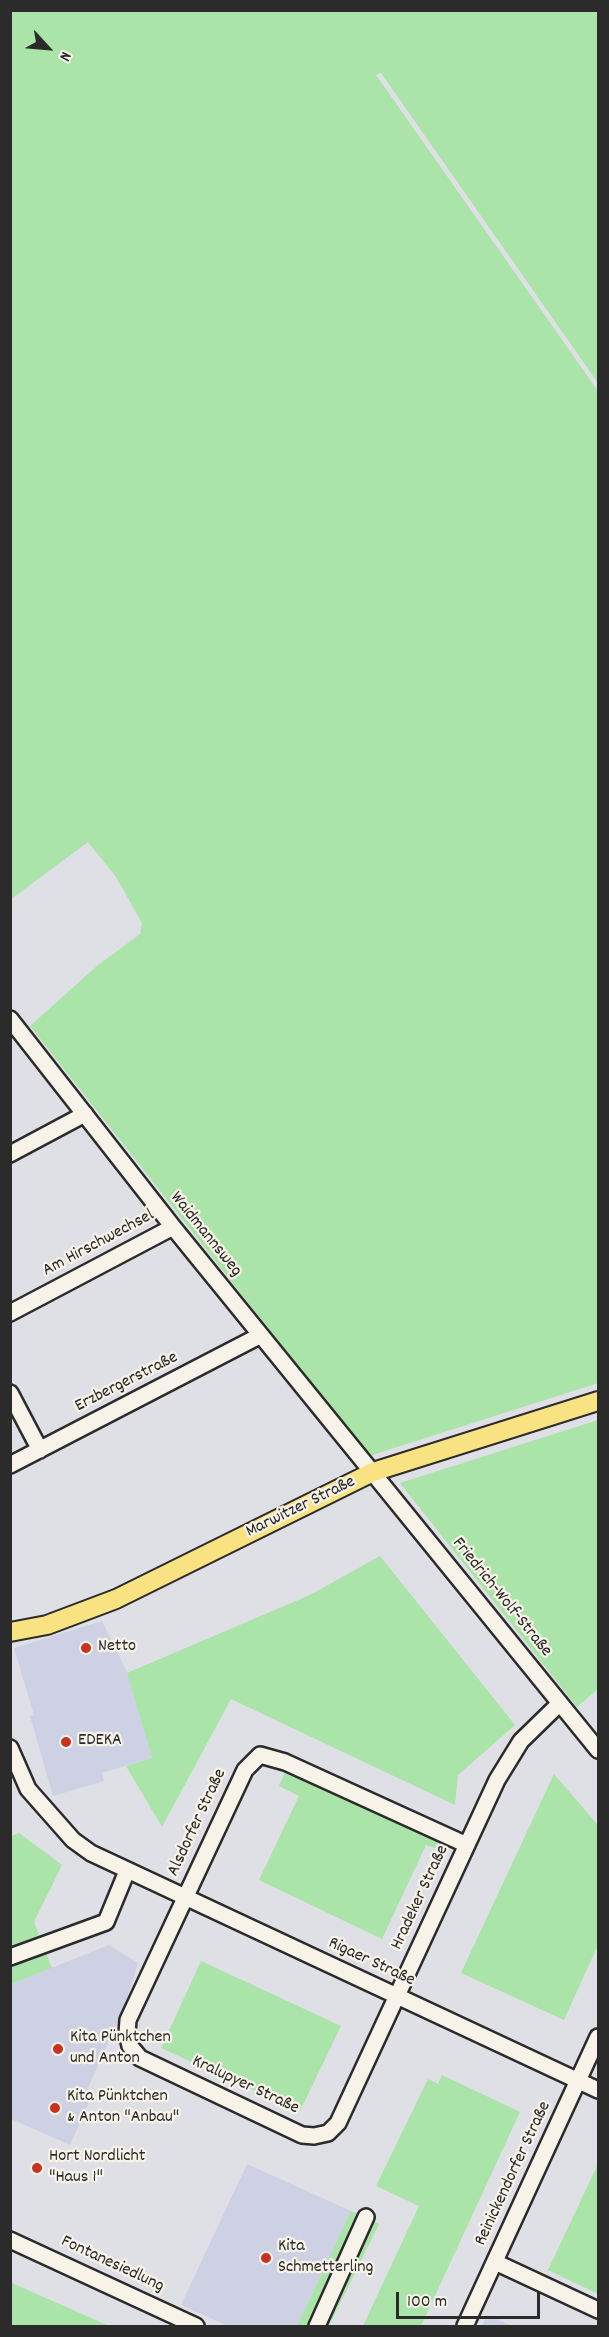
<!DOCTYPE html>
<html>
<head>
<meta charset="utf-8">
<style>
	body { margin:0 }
	#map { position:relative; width:609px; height:2337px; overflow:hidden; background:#dfdfe6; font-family:Dekko,sans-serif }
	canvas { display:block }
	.frame { position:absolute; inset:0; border:12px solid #2b2b2b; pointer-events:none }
	.north { position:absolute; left:18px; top:18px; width:60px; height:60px; -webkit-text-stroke:4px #f7f3e8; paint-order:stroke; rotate:116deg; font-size:16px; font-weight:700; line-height:24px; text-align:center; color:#2b2b2b }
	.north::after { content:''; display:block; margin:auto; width:21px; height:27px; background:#2b2b2b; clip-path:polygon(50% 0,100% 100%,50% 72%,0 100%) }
	.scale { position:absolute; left:396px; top:2292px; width:144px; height:27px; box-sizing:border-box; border:3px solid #2b2b2b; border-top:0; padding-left:8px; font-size:18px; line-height:21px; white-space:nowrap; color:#2b2b2b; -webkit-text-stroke:4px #f7f3e8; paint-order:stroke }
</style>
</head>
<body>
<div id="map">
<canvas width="609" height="2337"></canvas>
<div class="frame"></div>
<div class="north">N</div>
<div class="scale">100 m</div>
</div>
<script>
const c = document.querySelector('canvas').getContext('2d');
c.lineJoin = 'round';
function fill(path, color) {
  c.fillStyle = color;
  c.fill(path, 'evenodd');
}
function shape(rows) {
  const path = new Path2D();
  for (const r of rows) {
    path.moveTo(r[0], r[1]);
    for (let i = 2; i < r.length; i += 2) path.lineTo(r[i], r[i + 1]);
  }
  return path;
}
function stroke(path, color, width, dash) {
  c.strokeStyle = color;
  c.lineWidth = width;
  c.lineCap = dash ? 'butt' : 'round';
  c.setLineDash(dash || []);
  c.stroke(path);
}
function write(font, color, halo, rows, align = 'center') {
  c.font = font + ' Dekko,sans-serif';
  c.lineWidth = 4.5;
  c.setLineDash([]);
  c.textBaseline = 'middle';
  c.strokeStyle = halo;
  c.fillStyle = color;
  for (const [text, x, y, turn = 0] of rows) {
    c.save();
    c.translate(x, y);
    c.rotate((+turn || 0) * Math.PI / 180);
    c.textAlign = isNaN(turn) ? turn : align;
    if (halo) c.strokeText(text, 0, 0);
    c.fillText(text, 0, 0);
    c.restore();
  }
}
fill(shape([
	[102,1621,128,1674,152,1758,102,1773,104,1781,53,1796,30,1716,34,1715,14,1648],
	[109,1945,138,1963,124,2008,87,2090,93,2093,70,2145,11,2119,11,1984],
	[247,2164,351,2211,297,2326,228,2326,181,2305],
	[487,2315,498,2320,513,2326,482,2326]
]), '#ced1e4');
fill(shape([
	[11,10,598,11,598,383,381,73,376,75,598,391,598,1383,369,1456,30,1026,97,966,140,934,142,923,116,877,88,842,11,899],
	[598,1420,598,1689,577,1707,400,1483],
	[380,1556,515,1725,458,1775,455,1805,231,1699,162,1827,126,1766,152,1758,127,1673,310,1595],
	[286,1770,438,1842,435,1848,426,1845,382,1939,259,1880,299,1796,279,1786],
	[554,1774,598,1825,598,1945,564,2020,461,1973],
	[19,1833,62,1865,34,1922,52,1968,11,1984,11,1836],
	[201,1961,341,2026,300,2111,161,2048],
	[442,2075,520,2112,421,2326,363,2326,419,2206,376,2186,428,2079,438,2084],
	[598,2164,598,2294,548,2270],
	[351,2211,379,2224,329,2326,297,2326],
	[12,2283,109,2326,11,2326]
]), '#aae4a9');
const minor = shape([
	[10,1019,173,1227,598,1750],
	[10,1154,85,1114],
	[10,1313,173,1227],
	[10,1393,40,1450],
	[10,1465,261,1335],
	[10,1748,28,1789,73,1840,91,1853,598,2090],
	[467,1845,285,1762,260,1755,245,1770,128,2020,127,2033,130,2046,140,2058,302,2135,314,2136,328,2133,338,2123,497,1780,521,1741,560,1703],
	[10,1957,106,1922,127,1871],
	[10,2240,196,2326],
	[495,2262,598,2310],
	[317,2326,366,2217],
	[465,2326,598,2037]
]);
const major = shape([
	[10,1632,47,1625,116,1599,373,1472,598,1401]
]);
stroke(minor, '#2b2b2b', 20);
stroke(major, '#2b2b2b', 22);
stroke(minor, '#f7f3e8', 15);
stroke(major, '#f8e281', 18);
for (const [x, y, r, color] of [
	[86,1648,6,"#c8321e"],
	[66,1742,6,"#c8321e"],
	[58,2049,6,"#c8321e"],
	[55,2108,6,"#c8321e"],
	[37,2168,6,"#c8321e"],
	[266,2258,6,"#c8321e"]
]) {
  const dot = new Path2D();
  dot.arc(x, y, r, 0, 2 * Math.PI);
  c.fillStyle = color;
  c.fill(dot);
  stroke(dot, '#f7f3e8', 2);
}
write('18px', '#2b2b2b', '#f7f3e8', [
	["Waidmannsweg",205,1235,51],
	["Am Hirschwechsel",99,1244,-28],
	["Erzbergerstraße",127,1383,-27],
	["Marwitzer Straße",301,1508,-26],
	["Friedrich-Wolf-Straße",501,1598,51],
	["Alsdorfer Straße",198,1823,-65],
	["Hradeker Straße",421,1898,-65],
	["Rigaer Straße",371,1963,25],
	["Kralupyer Straße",245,2086,25],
	["Reinickendorfer Straße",514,2174,-65],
	["Fontanesiedlung",112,2265,25]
]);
write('18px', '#2b2b2b', '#f7f3e8', [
	["Netto",98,1648],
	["EDEKA",78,1742],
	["Kita Pünktchen",70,2039],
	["und Anton",70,2060],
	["Kita Pünktchen",67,2098],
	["& Anton \"Anbau\"",67,2119],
	["Hort Nordlicht",49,2158],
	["\"Haus 1\"",49,2179],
	["Kita",278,2248],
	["Schmetterling",278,2269]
], 'left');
</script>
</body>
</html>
